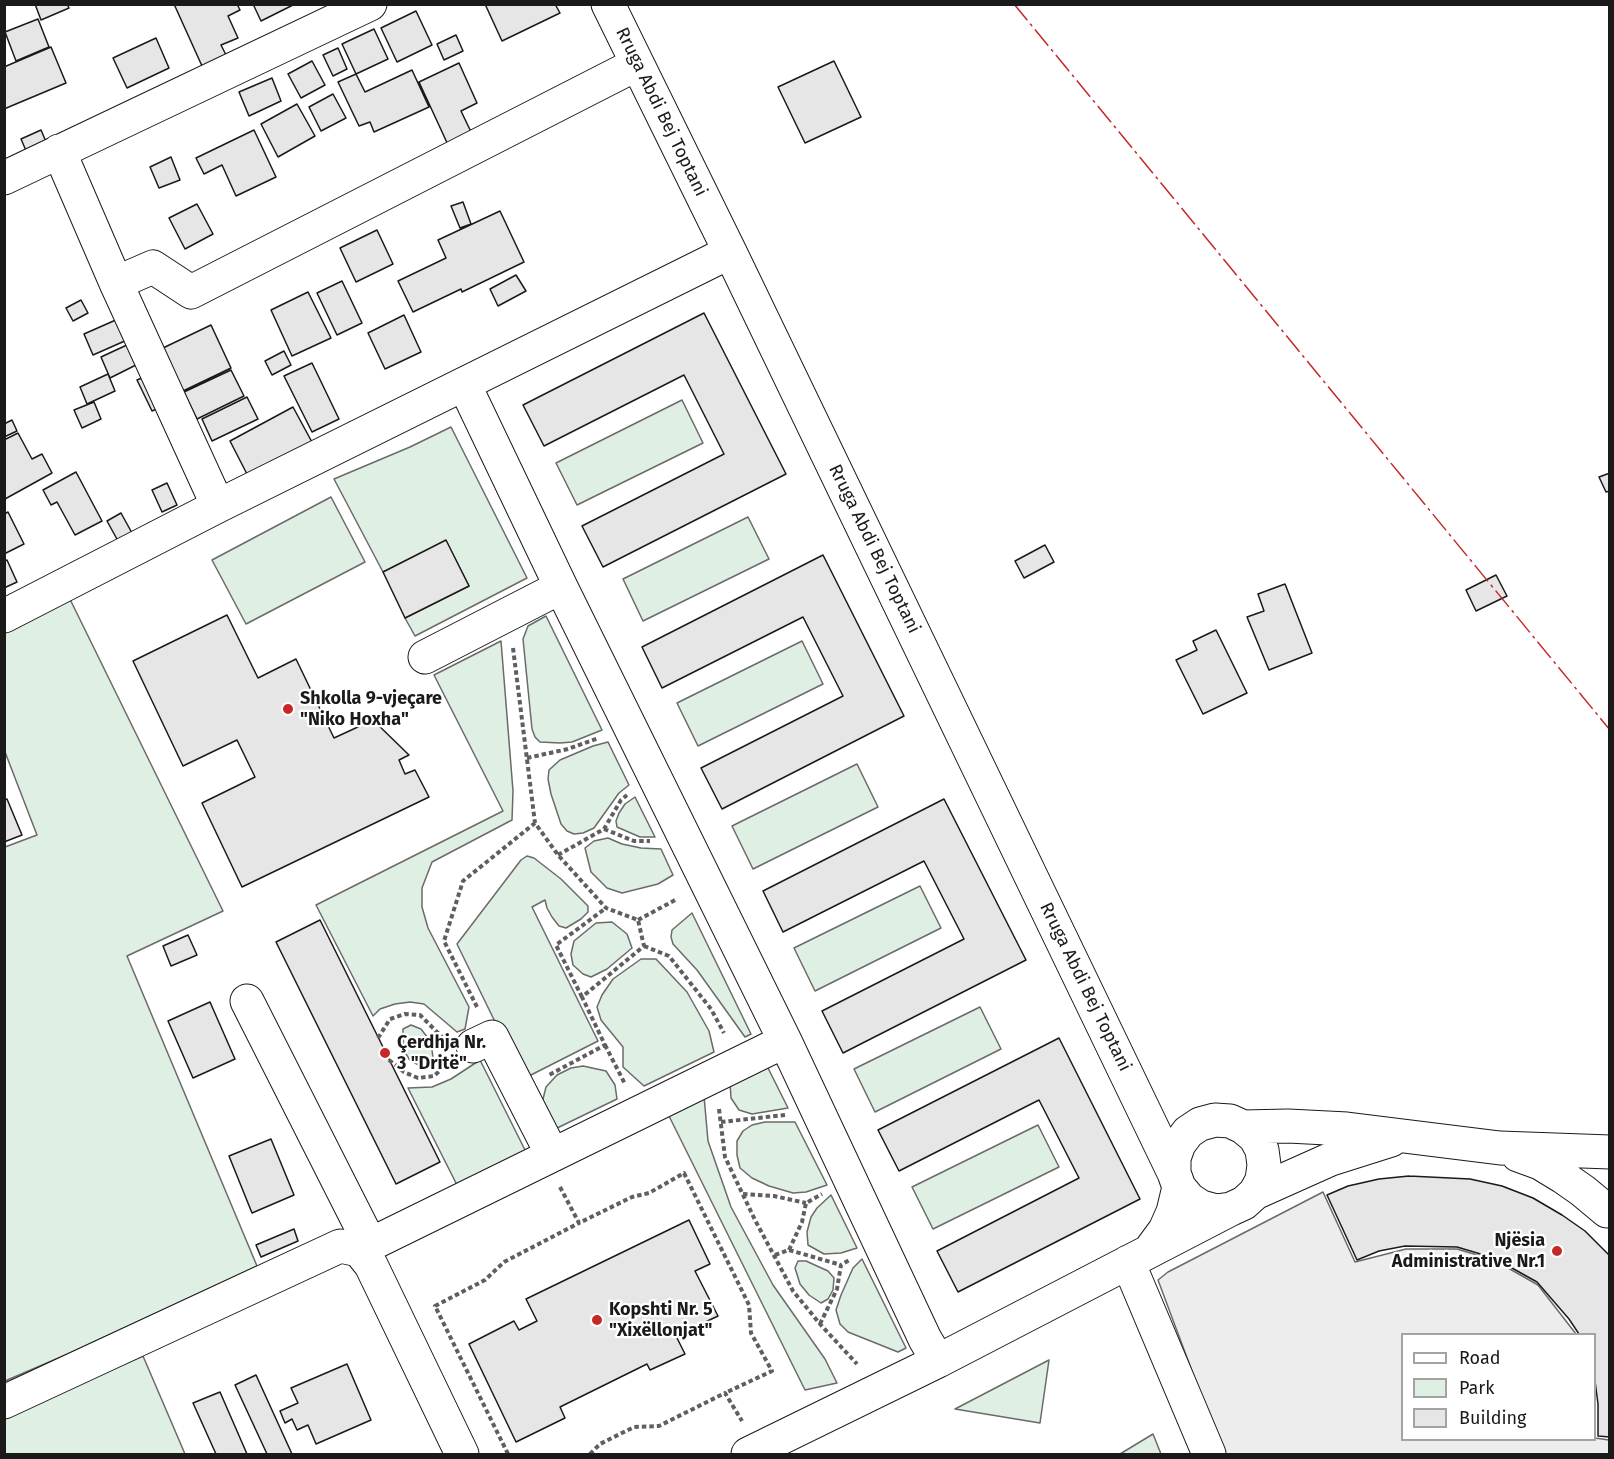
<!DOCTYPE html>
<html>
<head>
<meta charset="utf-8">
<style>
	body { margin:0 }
	#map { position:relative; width:1614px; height:1459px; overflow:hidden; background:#fff; font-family:"Fira Sans",sans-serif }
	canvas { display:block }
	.frame { position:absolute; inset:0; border:6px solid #1a1a1a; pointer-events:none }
	.legend { position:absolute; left:1401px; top:1333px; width:195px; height:108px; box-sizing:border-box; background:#fff; border:2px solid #a3a3a3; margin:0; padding:8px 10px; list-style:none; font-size:18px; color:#1a1a1a }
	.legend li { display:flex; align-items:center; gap:12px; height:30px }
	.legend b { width:30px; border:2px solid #a3a3a3 }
</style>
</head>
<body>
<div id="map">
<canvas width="1614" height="1459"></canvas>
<div class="frame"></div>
<ul class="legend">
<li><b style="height:8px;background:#fff"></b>Road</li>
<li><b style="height:16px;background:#e0efe3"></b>Park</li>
<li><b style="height:16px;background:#e6e6e6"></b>Building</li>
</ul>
</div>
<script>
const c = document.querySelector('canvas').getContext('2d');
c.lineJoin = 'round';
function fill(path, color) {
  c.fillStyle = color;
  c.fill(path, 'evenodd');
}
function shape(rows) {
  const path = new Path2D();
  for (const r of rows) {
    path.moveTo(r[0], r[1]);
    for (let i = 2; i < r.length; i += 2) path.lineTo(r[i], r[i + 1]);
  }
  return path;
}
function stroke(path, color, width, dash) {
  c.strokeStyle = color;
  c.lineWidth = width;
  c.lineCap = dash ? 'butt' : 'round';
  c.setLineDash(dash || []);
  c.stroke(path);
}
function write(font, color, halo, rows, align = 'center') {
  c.font = font + ' "Fira Sans",sans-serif';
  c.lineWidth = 4.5;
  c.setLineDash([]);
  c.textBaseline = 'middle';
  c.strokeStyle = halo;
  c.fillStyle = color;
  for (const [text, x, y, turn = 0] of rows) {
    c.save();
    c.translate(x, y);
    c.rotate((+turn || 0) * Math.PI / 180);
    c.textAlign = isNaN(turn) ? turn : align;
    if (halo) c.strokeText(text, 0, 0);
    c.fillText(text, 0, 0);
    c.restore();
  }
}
const green = shape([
	[682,400,703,443,577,505,556,463,682,400],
	[451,427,527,578,415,636,405,618,469,586,446,541,383,572,334,479,410,447,451,427],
	[331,497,365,562,246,624,212,560,331,497],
	[748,517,769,559,643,621,623,579,748,517],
	[64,587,223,911,127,956,257,1266,70,1353,5,1381,5,847,37,835,5,752,5,616,64,587],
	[546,616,602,730,572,742,560,743,540,742,535,737,532,729,523,639,528,626,546,616],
	[501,641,513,791,512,820,432,862,422,888,422,907,428,928,469,1007,465,1029,457,1032,424,1004,410,1002,395,1004,380,1009,373,1016,316,905,503,811,434,675,501,641],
	[802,641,823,684,698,746,677,703,802,641],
	[608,742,629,785,619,793,594,828,583,833,574,834,567,831,561,824,551,794,548,779,549,770,560,760,593,746,608,742],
	[857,764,878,807,753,869,732,826,857,764],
	[635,797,655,837,640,837,617,827,616,821,619,813,625,804,635,797],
	[608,838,622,844,641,848,661,849,673,875,658,884,622,893,607,888,591,872,585,848,594,841,608,838],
	[527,856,534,858,561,879,588,906,588,912,581,919,566,928,559,926,552,917,547,908,545,900,532,907,598,1041,523,1079,457,944,521,860,527,856],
	[920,886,941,928,815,991,794,948,920,886],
	[692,913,751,1034,745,1037,697,970,673,944,671,937,672,930,692,913],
	[612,922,627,934,632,948,607,969,591,977,583,974,573,965,571,954,574,941,596,923,612,922],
	[641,959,656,959,687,992,709,1031,714,1052,644,1086,623,1067,623,1047,601,1020,597,1007,602,995,613,979,641,959],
	[980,1007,1001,1049,875,1112,854,1069,980,1007],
	[411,1025,421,1029,431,1042,433,1058,429,1064,420,1066,409,1059,403,1049,403,1029,411,1025],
	[480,1060,526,1152,457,1185,408,1088,432,1087,451,1079,480,1060],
	[583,1066,606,1071,615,1085,617,1099,553,1130,540,1111,546,1087,557,1075,571,1068,583,1066],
	[767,1066,788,1108,752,1114,739,1110,731,1098,730,1083,767,1066],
	[704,1096,708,1141,731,1207,773,1285,825,1359,837,1383,805,1390,667,1112,704,1096],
	[765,1122,795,1122,827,1185,806,1192,793,1193,769,1186,752,1178,740,1168,737,1155,737,1141,743,1131,752,1125,765,1122],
	[1038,1125,1059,1167,933,1229,912,1187,1038,1125],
	[831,1195,857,1248,841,1253,824,1254,808,1245,807,1232,811,1217,817,1208,831,1195],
	[862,1259,906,1348,898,1352,848,1332,840,1324,836,1310,841,1295,853,1268,862,1259],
	[798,1261,806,1261,828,1271,834,1278,833,1290,828,1299,821,1303,809,1295,800,1284,795,1268,798,1261],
	[143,1356,185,1454,5,1454,4,1416,143,1356],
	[1049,1360,1040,1423,955,1409,1049,1360],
	[1153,1434,1161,1454,1120,1454,1153,1434]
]);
fill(green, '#e0efe3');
stroke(green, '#6a6a6a', 1.5);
const parking = shape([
	[1323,1192,1355,1262,1406,1249,1457,1249,1494,1260,1538,1285,1576,1334,1402,1334,1402,1440,1594,1440,1595,1397,1595,1438,1609,1440,1609,1454,1223,1454,1158,1280,1168,1272,1323,1192]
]);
fill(parking, '#ededed');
stroke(parking, '#6a6a6a', 1.5);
const building = shape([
	[35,4,67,4,69,8,41,20,35,4],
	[174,4,237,4,240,10,228,16,238,38,221,45,226,55,202,66,174,4],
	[253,4,295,4,261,21,253,4],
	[485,4,555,4,560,13,502,41,485,4],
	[416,11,432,45,397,62,381,28,416,11],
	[38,19,49,47,16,61,5,32,38,19],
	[374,29,388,59,356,74,342,44,374,29],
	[456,35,463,51,444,60,437,44,456,35],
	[156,38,169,68,127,88,113,58,156,38],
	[51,47,66,83,4,109,4,67,51,47],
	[338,48,347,69,333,76,323,55,338,48],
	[312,61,325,85,301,98,288,74,312,61],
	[834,61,861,117,805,143,778,87,834,61],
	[459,63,477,103,461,111,473,136,449,147,419,82,459,63],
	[412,70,429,107,374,132,370,122,359,126,338,82,356,74,365,92,412,70],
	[272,78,281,101,249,116,239,92,272,78],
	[333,94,346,118,321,131,309,107,333,94],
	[297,104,315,136,278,157,261,124,297,104],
	[41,130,47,144,27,153,21,139,41,130],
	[254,130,276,177,236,196,222,165,204,174,196,158,254,130],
	[171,157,180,180,159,188,150,167,171,157],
	[463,202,471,224,460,228,451,206,463,202],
	[197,204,213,234,185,249,169,218,197,204],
	[500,211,524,262,462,292,461,289,413,312,398,281,446,258,438,240,500,211],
	[377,230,393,264,356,282,340,248,377,230],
	[516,275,526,291,498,306,490,289,516,275],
	[342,281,362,323,337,335,317,293,342,281],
	[308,292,331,338,292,356,271,310,308,292],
	[81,300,88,313,73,321,66,308,81,300],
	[704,313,786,474,603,567,582,526,724,454,684,375,544,446,523,405,704,313],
	[404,315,421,352,385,369,368,333,404,315],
	[118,319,127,340,93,355,84,334,118,319],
	[211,325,231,368,183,391,163,348,211,325],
	[129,344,138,364,110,378,101,357,129,344],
	[284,351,291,365,272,375,265,361,284,351],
	[312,363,339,419,312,432,284,376,312,363],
	[231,370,244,396,197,419,184,392,231,370],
	[108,374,115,391,87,404,80,387,108,374],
	[149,375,163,406,152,411,137,380,149,375],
	[247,397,258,419,212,441,202,419,247,397],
	[94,402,101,419,82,428,74,410,94,402],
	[293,407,313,444,249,478,230,441,293,407],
	[12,420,17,431,4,437,4,424,12,420],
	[18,433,32,459,42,454,52,473,5,499,4,440,18,433],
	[76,472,102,521,75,535,57,502,51,505,43,490,76,472],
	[1610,473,1610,491,1606,492,1599,477,1610,473],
	[167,483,177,505,162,512,152,490,167,483],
	[8,512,24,544,4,554,4,514,8,512],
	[121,513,132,533,118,541,107,521,121,513],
	[446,540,469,586,405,618,383,572,446,540],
	[1045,545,1054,562,1024,578,1015,561,1045,545],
	[823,555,904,716,722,809,701,768,843,696,803,617,662,688,642,647,823,555],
	[7,560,17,582,4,588,4,561,7,560],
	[1496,575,1507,596,1476,611,1466,590,1496,575],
	[1285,584,1312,653,1269,670,1247,617,1264,611,1258,594,1285,584],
	[227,615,258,678,296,659,334,738,373,720,409,755,399,760,405,774,415,770,429,797,242,887,202,803,255,777,237,740,183,766,133,661,227,615],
	[1216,630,1247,693,1203,714,1176,660,1197,650,1193,641,1216,630],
	[7,799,22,835,4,842,4,800,7,799],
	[944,799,1026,960,843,1053,822,1011,964,939,924,861,783,932,763,891,944,799],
	[320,920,440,1162,396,1184,276,942,320,920],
	[188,935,197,955,171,966,163,946,188,935],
	[210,1002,235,1059,193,1078,168,1021,210,1002],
	[1059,1038,1140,1199,958,1292,937,1251,1079,1178,1039,1100,899,1171,878,1130,1059,1038],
	[271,1139,294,1195,252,1213,229,1156,271,1139],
	[1409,1176,1470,1179,1502,1186,1533,1198,1562,1215,1585,1231,1610,1256,1610,1437,1598,1436,1598,1404,1594,1373,1594,1334,1579,1334,1569,1319,1537,1282,1494,1258,1457,1247,1405,1246,1379,1251,1357,1260,1327,1195,1348,1186,1379,1179,1409,1176],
	[689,1220,710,1264,695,1271,718,1316,676,1336,685,1354,650,1370,647,1364,560,1407,565,1418,516,1442,469,1344,514,1321,519,1330,537,1321,526,1299,689,1220],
	[294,1229,298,1241,261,1257,256,1245,294,1229],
	[347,1364,371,1420,316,1444,308,1425,297,1430,292,1419,285,1423,280,1411,298,1403,291,1388,347,1364],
	[256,1375,292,1454,267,1454,235,1385,256,1375],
	[220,1392,247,1454,216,1454,193,1403,220,1392]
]);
fill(building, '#e6e6e6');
stroke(building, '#1a1a1a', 1.5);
const minor = shape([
	[608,4,730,252,1174,1173],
	[59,151,116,283,218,506],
	[4,178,370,4],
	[116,283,153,267,191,292,637,64],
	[464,384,561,587,785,1041,925,1339,938,1361],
	[4,616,218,506,730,252],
	[425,657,561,587],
	[247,1001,370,1244],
	[473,1046,492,1037,552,1154],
	[1243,1127,1288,1126,1347,1129,1500,1148,1610,1152],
	[1518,1155,1540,1163,1563,1177,1583,1191,1607,1211],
	[1255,1193,1331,1159,1391,1140],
	[1151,1249,1165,1230,1173,1212,1179,1187,1174,1173,1174,1158,1179,1144,1188,1132,1200,1124,1215,1120,1230,1121,1243,1127,1255,1137,1262,1150,1264,1165,1262,1180,1255,1193,1244,1203,1231,1209,1216,1211,1201,1207,1189,1199,1179,1187],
	[359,1250,785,1041],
	[1128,1262,1209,1454],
	[4,1402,340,1246,359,1250,371,1265,462,1454],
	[748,1454,938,1361,1231,1209]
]);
stroke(minor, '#1a1a1a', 35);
stroke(shape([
	[513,648,535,823,558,855,606,908,638,920,644,946,582,997,605,1045,549,1075],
	[527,758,568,749,599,738],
	[604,829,634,841,650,841],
	[558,855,604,829,621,800,627,795],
	[638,920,677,899],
	[644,946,669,956,711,1009,724,1033],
	[582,997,556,945,606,908],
	[477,1007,444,941,463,881,535,823],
	[378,1038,390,1019,405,1014,420,1015,442,1037],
	[605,1045,625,1084],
	[389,1060,404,1072,418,1078,434,1076,447,1064],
	[719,1109,725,1157,755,1220,793,1291,820,1324,857,1364],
	[721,1122,785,1115],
	[560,1187,579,1223,632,1197,649,1193,684,1173,749,1305,751,1333,772,1371,725,1393],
	[743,1194,774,1196,806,1203],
	[789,1250,802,1222,806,1203,822,1194],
	[775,1255,789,1250,841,1265],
	[820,1324,837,1289,841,1265,851,1259],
	[508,1454,435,1306,485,1280,504,1262,579,1223],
	[590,1454,600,1444,634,1427,659,1426,725,1393,742,1421]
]), '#5f5f5f', 4, [4.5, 3]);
stroke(minor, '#fff', 33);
stroke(shape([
	[1014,4,1610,730]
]), '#c62828', 1.5, [21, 4.5, 3, 4.5]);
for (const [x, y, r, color] of [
	[288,709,6,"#c62828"],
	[385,1053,6,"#c62828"],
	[1557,1251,6,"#c62828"],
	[597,1320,6,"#c62828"]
]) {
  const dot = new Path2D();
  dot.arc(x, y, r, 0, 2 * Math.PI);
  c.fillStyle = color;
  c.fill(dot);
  stroke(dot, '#fff', 2);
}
write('18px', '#1a1a1a', '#fff', [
	["Rruga Abdi Bej Toptani",661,112,64],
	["Rruga Abdi Bej Toptani",874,549,64],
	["Rruga Abdi Bej Toptani",1085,987,64]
]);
write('bold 18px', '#1a1a1a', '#fff', [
	["Shkolla 9-vjeçare",300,699],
	["\"Niko Hoxha\"",300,720],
	["Çerdhja Nr.",397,1043],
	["3 \"Dritë\"",397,1064],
	["Njësia",1545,1241,"right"],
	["Administrative Nr.1",1545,1262,"right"],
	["Kopshti Nr. 5",609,1310],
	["\"Xixëllonjat\"",609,1331]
], 'left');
</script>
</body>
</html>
